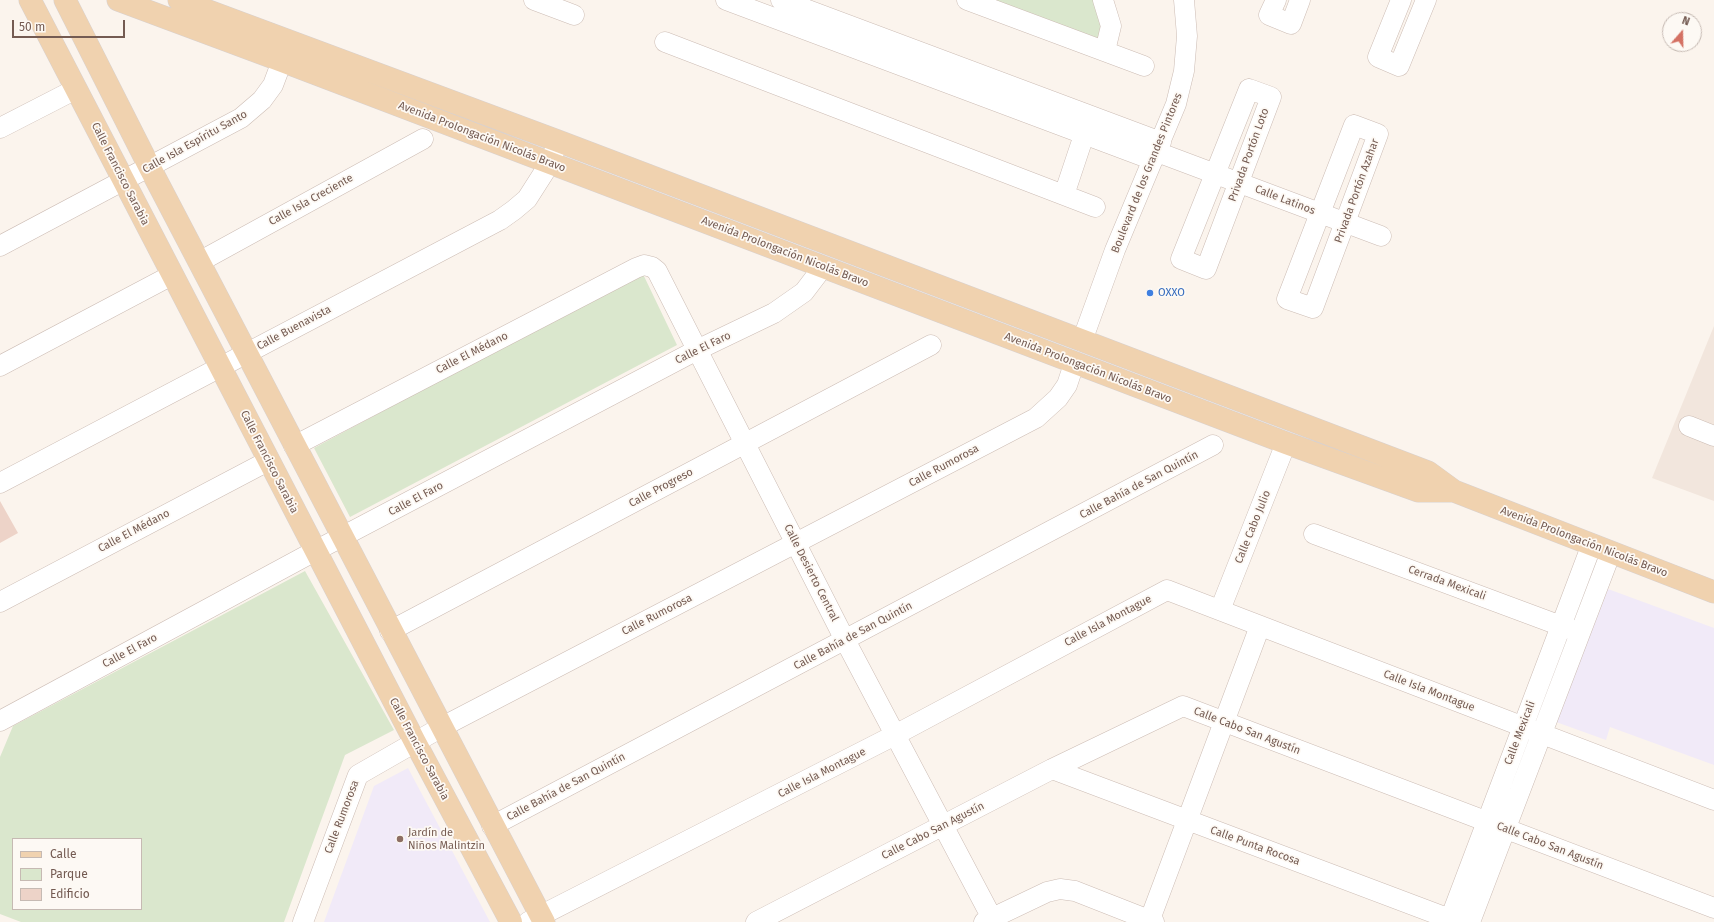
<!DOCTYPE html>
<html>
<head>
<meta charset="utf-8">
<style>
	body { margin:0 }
	#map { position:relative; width:1714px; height:922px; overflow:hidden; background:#fbf4ed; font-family:"Fira Sans",sans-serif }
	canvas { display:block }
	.legend { position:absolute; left:12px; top:838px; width:130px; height:72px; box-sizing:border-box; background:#fdf9f4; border:1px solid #c6bab3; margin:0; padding:5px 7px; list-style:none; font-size:12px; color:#745b52 }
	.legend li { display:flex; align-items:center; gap:8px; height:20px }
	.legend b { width:20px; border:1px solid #c6bab3 }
	.north { position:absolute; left:1662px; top:12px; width:40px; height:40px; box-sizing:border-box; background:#fdf9f4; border:1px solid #c6bab3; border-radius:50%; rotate:20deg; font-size:11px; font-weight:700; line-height:16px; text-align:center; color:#745b52 }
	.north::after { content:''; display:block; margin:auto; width:14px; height:18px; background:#d47163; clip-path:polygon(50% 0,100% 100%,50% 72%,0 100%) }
	.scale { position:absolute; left:12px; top:20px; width:113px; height:18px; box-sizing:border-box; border:2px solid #745b52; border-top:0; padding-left:5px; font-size:12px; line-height:14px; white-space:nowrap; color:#745b52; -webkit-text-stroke:3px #fdf9f4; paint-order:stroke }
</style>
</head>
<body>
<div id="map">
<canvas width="1714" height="922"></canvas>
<ul class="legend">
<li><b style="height:5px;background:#f0d2af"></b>Calle</li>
<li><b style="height:11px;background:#dae7cd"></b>Parque</li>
<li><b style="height:11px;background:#edd3c8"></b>Edificio</li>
</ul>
<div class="north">N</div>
<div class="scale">50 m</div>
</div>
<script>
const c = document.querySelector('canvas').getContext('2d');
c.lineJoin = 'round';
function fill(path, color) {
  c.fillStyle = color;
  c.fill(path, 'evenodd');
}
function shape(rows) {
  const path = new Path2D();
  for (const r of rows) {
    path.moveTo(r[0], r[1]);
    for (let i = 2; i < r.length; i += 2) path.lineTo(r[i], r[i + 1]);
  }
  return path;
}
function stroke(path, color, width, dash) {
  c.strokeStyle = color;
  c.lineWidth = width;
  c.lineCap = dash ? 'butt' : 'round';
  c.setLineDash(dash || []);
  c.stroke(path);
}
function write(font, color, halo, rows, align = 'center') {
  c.font = font + ' "Fira Sans",sans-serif';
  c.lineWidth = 3.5;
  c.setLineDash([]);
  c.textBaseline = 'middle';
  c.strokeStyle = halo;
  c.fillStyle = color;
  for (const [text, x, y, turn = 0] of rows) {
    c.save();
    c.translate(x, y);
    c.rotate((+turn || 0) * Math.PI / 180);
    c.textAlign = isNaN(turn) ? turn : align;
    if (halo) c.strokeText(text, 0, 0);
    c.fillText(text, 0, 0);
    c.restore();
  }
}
fill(shape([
	[1714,326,1714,501,1652,478]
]), '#f2e6dd');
fill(shape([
	[1608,589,1714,628,1714,765,1610,727,1606,740,1556,722],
	[408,768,490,922,324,922,374,786]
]), '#f1eaf8');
fill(shape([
	[993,0,1100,0,1108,25,1101,47],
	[642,272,677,345,350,517,314,448],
	[305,571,394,730,345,755,284,922,21,922,0,914,0,757,13,726],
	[13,839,141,839,141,909,13,909]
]), '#dae7cd');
fill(shape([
	[0,501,18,533,0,543]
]), '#edd3c8');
const minor = shape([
	[534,0,574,15],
	[726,0,1153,160],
	[781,0,1161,142],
	[967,0,1144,66],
	[1103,0,1111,26,1105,51],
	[1276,0,1269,15,1291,24,1300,0],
	[1401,0,1378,57,1399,66,1426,0],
	[665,42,1095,207],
	[1249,89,1271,97,1206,269,1181,259,1249,89],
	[1354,125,1378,134,1313,308,1287,299,1354,125],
	[0,128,76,89],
	[1157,152,1381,236],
	[1064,195,1088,123],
	[0,246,241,118,262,100,273,85,282,61],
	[199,262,423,139],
	[1082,341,1115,250,1176,104,1184,71,1187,36,1184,0],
	[0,366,172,275],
	[1689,426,1714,436],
	[294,446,636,268,644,265,652,267,657,271,845,640,994,922],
	[0,483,500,220,514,210,527,199,550,163,558,141],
	[1314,534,1572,630],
	[0,602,268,461],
	[1220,610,1286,443],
	[390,631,931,345],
	[0,721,315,551,697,350,774,313,804,292,823,267],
	[1052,769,1458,922],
	[492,826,1213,445],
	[303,922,358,775,440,728,1036,418,1058,398,1067,385,1074,364],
	[528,922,895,735,1167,590,1714,800],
	[756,922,1052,769,1183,706,1714,908],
	[984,922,1047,892,1060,889,1075,891,1154,922],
	[1149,922,1260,626],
	[1449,922,1592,544],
	[1470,922,1611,552]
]);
const major = shape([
	[30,0,415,742,511,922],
	[65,0,150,168,544,922],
	[118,0,282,61,1286,443,1418,491,1454,491],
	[179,0,558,141,1428,472,1454,491,1714,592]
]);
stroke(minor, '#ccbcb4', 21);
stroke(major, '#d8d1cf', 23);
stroke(minor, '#fff', 20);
stroke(major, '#f0d2af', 22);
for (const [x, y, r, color] of [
	[1150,293,4,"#3f7fe0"],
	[400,839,4,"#8d6e63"]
]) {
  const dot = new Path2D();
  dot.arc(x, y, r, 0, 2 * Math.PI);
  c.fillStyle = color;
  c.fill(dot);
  stroke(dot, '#fdf9f4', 1.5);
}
write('11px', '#745b52', '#fdf9f4', [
	["Avenida Prolongación Nicolás Bravo",482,137,21],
	["Calle Isla Espíritu Santo",195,142,-29],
	["Privada Portón Loto",1249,155,-70],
	["Boulevard de los Grandes Pintores",1147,173,-68],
	["Calle Francisco Sarabia",120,174,63],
	["Privada Portón Azahar",1357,191,-70],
	["Calle Isla Creciente",311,200,-29],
	["Calle Latinos",1285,200,21],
	["Avenida Prolongación Nicolás Bravo",785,252,21],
	["Calle Buenavista",294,328,-28],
	["Calle El Faro",703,348,-26],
	["Calle El Médano",472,353,-27],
	["Avenida Prolongación Nicolás Bravo",1088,368,21],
	["Calle Francisco Sarabia",269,462,63],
	["Calle Rumorosa",944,466,-28],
	["Calle Bahía de San Quintín",1139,485,-28],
	["Calle Progreso",661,488,-28],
	["Calle El Faro",416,499,-28],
	["Calle Cabo Julio",1253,527,-68],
	["Calle El Médano",134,531,-28],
	["Avenida Prolongación Nicolás Bravo",1584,542,21],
	["Calle Desierto Central",811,573,63],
	["Cerrada Mexicali",1447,583,20],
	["Calle Rumorosa",657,615,-27],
	["Calle Isla Montague",1108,621,-28],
	["Calle Bahía de San Quintín",853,636,-28],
	["Calle El Faro",130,651,-28],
	["Calle Isla Montague",1429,691,21],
	["Calle Cabo San Agustín",1247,731,21],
	["Calle Mexicali",1520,733,-69],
	["Calle Francisco Sarabia",419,749,62],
	["Calle Isla Montague",822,773,-27],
	["Calle Bahía de San Quintín",566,787,-28],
	["Calle Rumorosa",342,817,-69],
	["Calle Cabo San Agustín",933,831,-27],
	["Calle Punta Rocosa",1255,846,20],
	["Calle Cabo San Agustín",1550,846,21]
]);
write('11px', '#366cbe', '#fdf9f4', [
	["OXXO",1158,293]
], 'left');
write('11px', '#785e54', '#fdf9f4', [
	["Jardín de",408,833],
	["Niños Malintzin",408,846]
], 'left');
</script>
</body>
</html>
